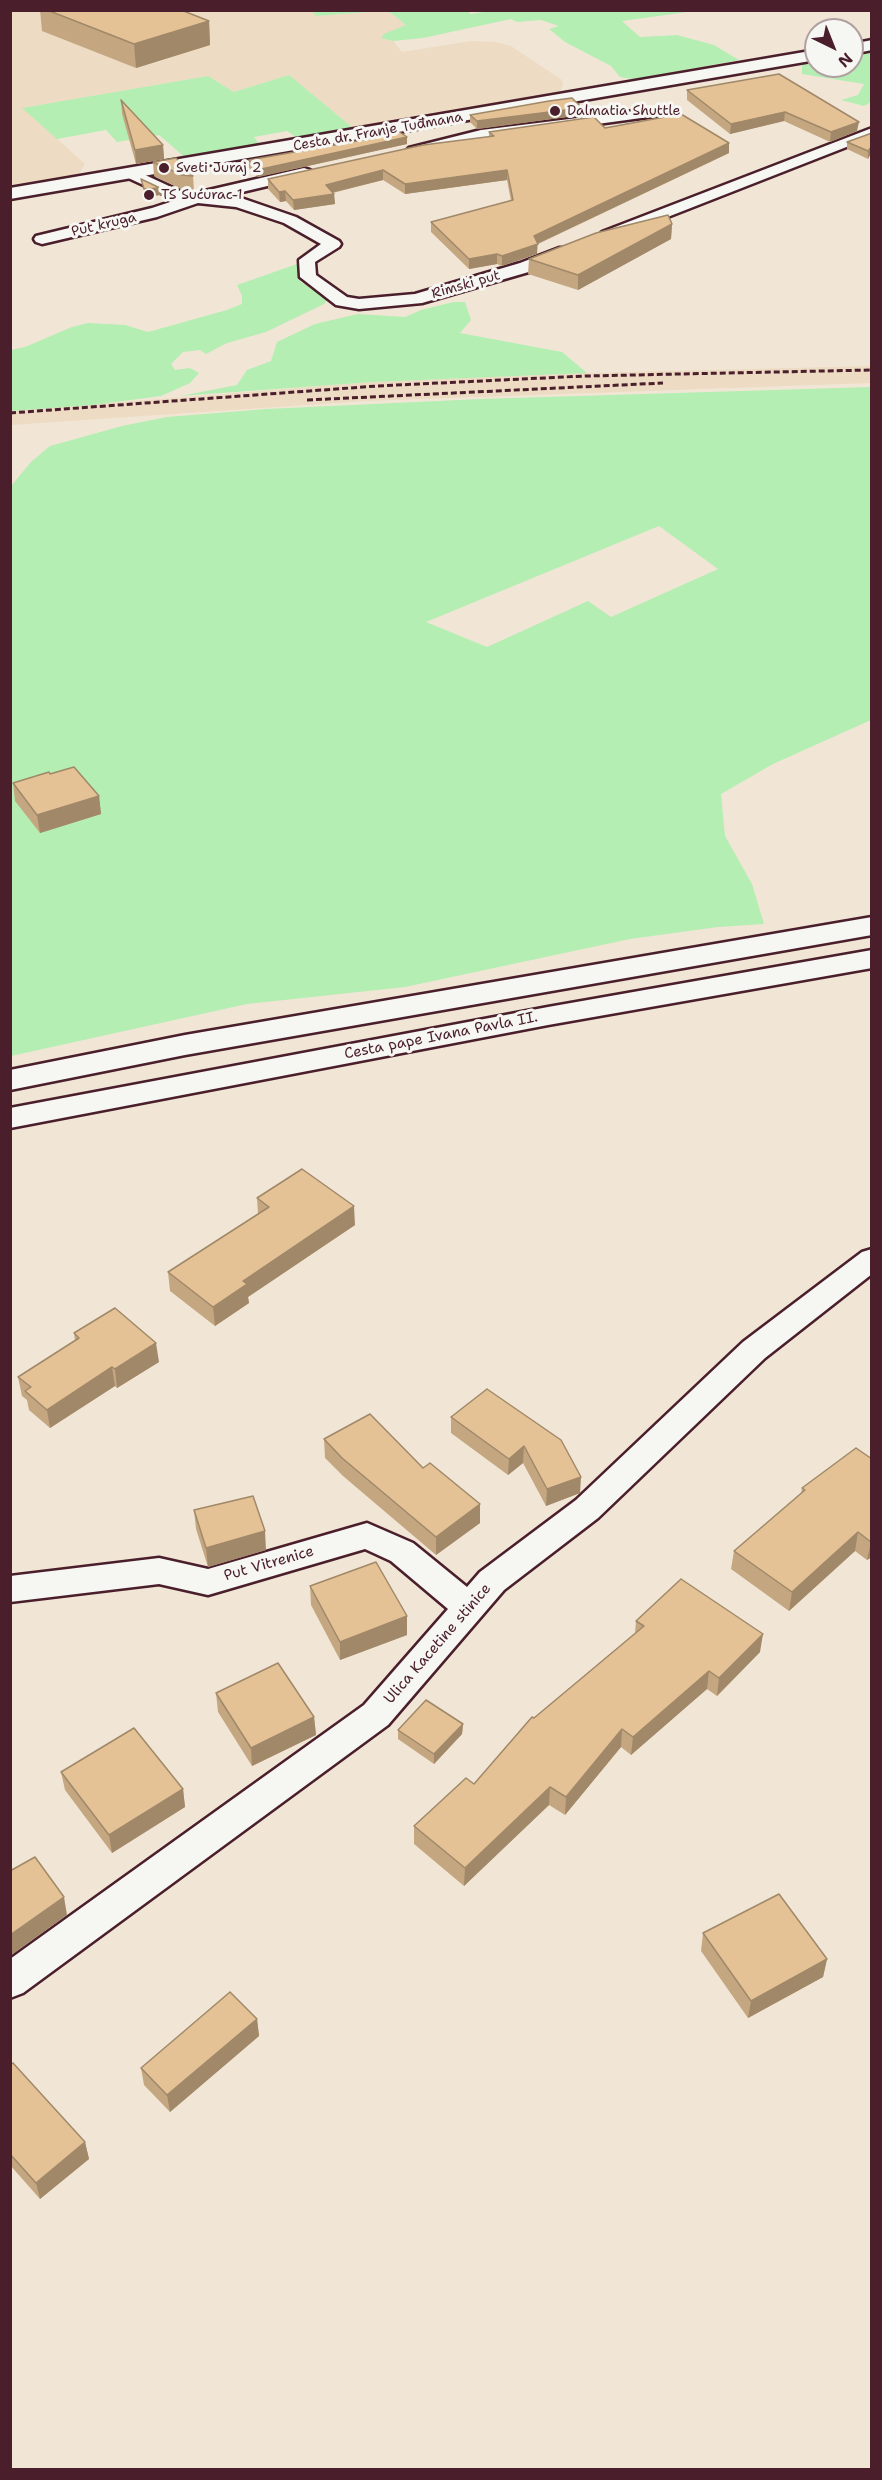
<!DOCTYPE html>
<html>
<head>
<meta charset="utf-8">
<style>
	body { margin:0 }
	#map { position:relative; width:882px; height:2480px; overflow:hidden; background:#f1e6d6; font-family:"Shantell Sans",sans-serif }
	canvas { display:block }
	.frame { position:absolute; inset:0; border:12px solid #4a1f2b; pointer-events:none }
	.north { position:absolute; left:804px; top:18px; width:60px; height:60px; box-sizing:border-box; background:#f6f6f2; border:2px solid #b1a0a2; border-radius:50%; rotate:137deg; font-size:16px; font-weight:700; line-height:24px; text-align:center; color:#4a1f2b }
	.north::after { content:''; display:block; margin:auto; width:21px; height:27px; background:#4a1f2b; clip-path:polygon(50% 0,100% 100%,50% 72%,0 100%) }
</style>
</head>
<body>
<div id="map">
<canvas width="882" height="2480"></canvas>
<div class="frame"></div>
<div class="north">N</div>
</div>
<script>
const c = document.querySelector('canvas').getContext('2d');
c.lineJoin = 'round';
function fill(path, color) {
  c.fillStyle = color;
  c.fill(path, 'evenodd');
}
function shape(rows) {
  const path = new Path2D();
  for (const r of rows) {
    path.moveTo(r[0], r[1]);
    for (let i = 2; i < r.length; i += 2) path.lineTo(r[i], r[i + 1]);
  }
  return path;
}
function stroke(path, color, width, dash) {
  c.strokeStyle = color;
  c.lineWidth = width;
  c.lineCap = dash ? 'butt' : 'round';
  c.setLineDash(dash || []);
  c.stroke(path);
}
function write(font, color, halo, rows, align = 'center') {
  c.font = font + ' "Shantell Sans",sans-serif';
  c.lineWidth = 6;
  c.setLineDash([]);
  c.textBaseline = 'middle';
  c.strokeStyle = halo;
  c.fillStyle = color;
  for (const [text, x, y, turn = 0] of rows) {
    c.save();
    c.translate(x, y);
    c.rotate((+turn || 0) * Math.PI / 180);
    c.textAlign = isNaN(turn) ? turn : align;
    if (halo) c.strokeText(text, 0, 0);
    c.fillText(text, 0, 0);
    c.restore();
  }
}
fill(shape([
	[312,10,316,16,382,11,391,13,406,25,381,38,393,41,402,52,471,41,495,42,511,46,562,80,563,85,560,91,548,97,358,132,289,75,234,92,208,76,23,108,85,164,76,179,11,190,11,11],
	[871,366,871,383,366,401,11,425,11,411,373,382,587,373]
]), '#eddbc3');
fill(shape([
	[466,10,471,14,496,10,695,11,622,21,640,37,677,35,714,45,739,60,635,79,625,78,620,77,611,66,565,42,549,29,559,26,541,20,517,22,511,19,423,38,393,41,381,38,384,34,406,25,391,13,382,11,316,16,312,11],
	[871,49,871,102,864,106,841,100,858,95,864,84,802,74,802,62,816,60,816,66,852,66,852,53],
	[289,75,358,132,302,141,287,131,254,137,260,145,188,160,159,135,117,142,106,130,57,139,22,108,208,76,234,92],
	[297,264,301,282,328,299,324,304,266,332,227,343,206,354,200,350,183,352,171,364,175,370,190,368,199,373,190,383,161,396,93,405,11,411,11,350,25,347,72,327,88,323,125,325,148,332,227,310,242,304,242,296,237,285],
	[453,302,465,302,471,320,460,333,562,352,587,373,373,382,180,396,237,385,247,370,271,361,277,342,315,324,358,314,405,317,421,310],
	[871,387,871,720,773,764,721,794,725,836,752,884,764,924,718,927,630,939,405,987,247,1004,11,1056,11,486,31,462,50,446,122,426,167,417,266,409,480,399],
	[659,526,718,569,611,617,588,601,487,647,426,622]
]), '#b4eeb2');
const street = shape([
	[658,108,663,109,665,112,663,115,481,140,414,156,406,151,409,148,481,130,658,108],
	[872,128,872,137,614,238,602,238,600,235,602,232,872,128],
	[130,168,182,192,196,193,304,168,310,170,312,173,310,176,225,196,244,199,296,217,339,241,341,244,339,247,315,262,316,275,347,297,359,299,415,294,520,263,559,248,571,248,573,252,571,256,532,271,422,303,359,309,336,305,300,277,299,260,321,244,284,223,236,207,198,203,157,217,42,244,36,242,34,239,36,236,152,208,176,200,124,176,122,173,124,170,130,168],
	[872,1249,872,1274,765,1358,598,1518,504,1590,388,1725,23,1993,10,1998,10,1959,364,1705,448,1609,391,1561,365,1549,208,1595,159,1584,10,1602,10,1576,159,1558,208,1569,367,1523,413,1543,467,1587,480,1572,576,1500,743,1342,862,1252,872,1249]
]);
const secondary = shape([
	[872,40,872,50,852,54,852,44,872,40],
	[816,50,816,60,10,199,10,188,816,50]
]);
const primary = shape([
	[872,917,872,935,185,1055,10,1090,10,1070,185,1035,872,917],
	[872,950,872,968,548,1025,10,1128,10,1108,548,1007,872,950]
]);
stroke(street, '#4a1f2b', 5);
stroke(secondary, '#4a1f2b', 5);
stroke(primary, '#4a1f2b', 5);
fill(street, '#f6f6f2');
fill(secondary, '#f6f6f2');
fill(primary, '#f6f6f2');
stroke(shape([
	[307,400,663,383],
	[10,413,377,386,585,376,872,370]
]), '#4a1f2b', 3, [6, 3]);
fill(shape([
	[40,10,181,10,209,21,210,45,136,68,42,31],
	[779,74,857,131,830,142,784,121,730,134,687,100,687,90],
	[121,100,163,145,164,159,136,164,122,114],
	[582,108,582,115,477,129,470,122,470,115],
	[605,128,729,143,729,153,538,244,537,254,502,266,497,264,469,269,431,232,431,222,511,201,507,180,405,194,383,180,333,193,334,194,335,204,294,210,286,201,280,202,268,189,268,179,489,137,489,132],
	[872,133,872,151,868,159,847,149,847,142],
	[358,136,407,137,407,144,258,177,249,168,249,160,358,141],
	[153,162,193,176,194,191,183,190,154,176],
	[672,224,671,239,578,290,528,274,529,259],
	[13,783,99,796,101,814,40,833,15,801],
	[257,1198,355,1225,248,1297,249,1303,215,1326,170,1291,168,1272,258,1214],
	[74,1333,159,1362,117,1388,115,1386,50,1428,29,1410,27,1400,22,1396,18,1377,75,1341],
	[487,1389,580,1493,546,1506,523,1463,508,1475,451,1433,451,1417],
	[324,1439,480,1523,436,1555,343,1476,325,1458],
	[872,1459,872,1557,867,1560,855,1551,789,1611,731,1569,734,1551,801,1493,802,1488],
	[194,1510,266,1550,208,1567,196,1529],
	[310,1586,407,1616,407,1635,340,1660,311,1605],
	[636,1621,760,1652,717,1696,707,1689,631,1755,621,1747,565,1815,549,1805,464,1886,414,1844,414,1826,474,1784,534,1718,635,1633],
	[216,1693,314,1717,316,1735,252,1766,218,1712],
	[463,1724,462,1734,434,1764,398,1739,398,1730],
	[61,1772,183,1789,185,1807,112,1853,65,1790],
	[703,1933,827,1959,823,1977,748,2018,701,1951],
	[257,2019,259,2036,170,2112,144,2085,141,2068],
	[10,2065,85,2142,89,2159,40,2199,10,2165]
]), '#c4a781');
fill(shape([
	[209,21,210,45,136,68,134,44],
	[582,108,582,115,477,129,477,121],
	[785,112,784,121,730,134,731,124],
	[859,122,857,131,830,142,831,132],
	[407,137,407,144,258,177,257,170],
	[729,143,729,153,537,244,537,254,502,266,502,256,534,236],
	[163,145,164,159,136,164,135,150],
	[872,146,872,151,868,159,868,151],
	[383,170,383,180,326,194,326,185],
	[507,170,507,180,405,194,405,184],
	[160,188,161,195,145,197,144,189],
	[285,191,286,201,280,202,279,192],
	[334,194,335,204,294,210,293,200],
	[672,224,671,239,578,290,578,275],
	[497,254,497,264,469,269,469,259],
	[99,796,101,814,40,833,37,815],
	[354,1206,355,1225,248,1297,249,1303,215,1326,213,1307,243,1281],
	[156,1343,159,1362,117,1388,115,1369],
	[112,1367,115,1386,50,1428,47,1410],
	[524,1446,523,1463,508,1475,509,1459],
	[581,1477,580,1493,546,1506,547,1489],
	[480,1504,480,1523,436,1555,436,1537],
	[265,1531,266,1550,208,1567,206,1548],
	[858,1532,855,1551,789,1611,792,1592],
	[872,1541,872,1557,867,1560,871,1542],
	[407,1616,407,1635,340,1660,340,1642],
	[763,1634,760,1652,717,1696,719,1678],
	[709,1671,707,1689,631,1755,633,1737],
	[314,1717,316,1735,252,1766,251,1748],
	[463,1724,462,1734,434,1764,434,1754],
	[622,1729,621,1747,565,1815,566,1797],
	[550,1787,549,1805,464,1886,465,1868],
	[183,1789,185,1807,112,1853,109,1835],
	[64,1897,67,1915,10,1956,10,1935],
	[827,1959,823,1977,748,2018,751,2001],
	[257,2019,259,2036,170,2112,167,2095],
	[85,2142,89,2159,40,2199,36,2183]
]), '#a08869');
const building = shape([
	[47,10,181,10,209,21,134,44,47,10],
	[779,74,859,122,831,132,785,112,731,124,687,90,779,74],
	[572,98,582,108,477,121,470,115,549,101,572,98],
	[121,100,163,145,135,150,121,100],
	[681,114,729,143,534,236,538,244,502,256,497,254,469,259,431,222,513,200,507,170,405,184,383,170,326,185,334,194,293,200,285,191,279,192,268,179,423,145,494,136,489,132,594,117,605,128,681,114],
	[395,129,407,137,257,170,249,160,363,140,358,136,395,129],
	[872,133,872,146,868,151,847,142,872,133],
	[176,158,193,176,182,175,153,162,176,158],
	[141,179,160,188,144,189,141,179],
	[668,215,672,224,578,275,529,259,596,233,668,215],
	[74,767,99,796,37,815,13,783,49,772,50,774,74,767],
	[302,1169,354,1206,243,1281,247,1284,213,1307,168,1272,269,1207,257,1198,302,1169],
	[115,1308,156,1343,115,1369,112,1367,47,1410,25,1391,31,1387,18,1377,79,1338,74,1333,115,1308],
	[487,1389,561,1440,581,1477,547,1489,524,1446,509,1459,451,1417,487,1389],
	[370,1414,423,1468,430,1463,480,1504,436,1537,342,1458,324,1439,370,1414],
	[856,1448,872,1459,872,1541,871,1542,858,1532,792,1592,734,1551,805,1490,802,1488,856,1448],
	[253,1496,265,1531,206,1548,194,1510,253,1496],
	[376,1562,407,1616,340,1642,310,1586,376,1562],
	[681,1579,763,1634,719,1678,709,1671,633,1737,622,1729,566,1797,550,1787,465,1868,414,1826,466,1778,474,1784,532,1717,534,1718,644,1626,636,1621,681,1579],
	[278,1663,314,1717,251,1748,216,1693,278,1663],
	[426,1700,463,1724,434,1754,398,1730,426,1700],
	[134,1728,183,1789,109,1835,61,1772,134,1728],
	[35,1857,64,1897,10,1935,10,1871,35,1857],
	[779,1894,827,1959,751,2001,703,1933,779,1894],
	[230,1992,257,2019,167,2095,141,2068,230,1992],
	[13,2063,85,2142,36,2183,10,2154,10,2065,13,2063]
]);
fill(building, '#e4c296');
stroke(building, '#a08869', 1.5);
for (const [x, y, r, color] of [
	[555,111,6,"#4a1f2b"],
	[164,168,6,"#4a1f2b"],
	[149,195,6,"#4a1f2b"]
]) {
  const dot = new Path2D();
  dot.arc(x, y, r, 0, 2 * Math.PI);
  c.fillStyle = color;
  c.fill(dot);
  stroke(dot, '#f6f6f2', 2);
}
write('14px', '#4a1f2b', '#f6f6f2', [
	["Dalmatia Shuttle",567,111],
	["Sveti Juraj 2",176,168],
	["TS Sućurac-1",161,195]
], 'left');
write('14px', '#4a1f2b', '#f6f6f2', [
	["Cesta dr. Franje Tuđmana",378,132,-10],
	["Put kruga",104,225,-13],
	["Rimski put",466,285,-16]
]);
write('15px', '#4a1f2b', '#f6f6f2', [
	["Cesta pape Ivana Pavla II.",441,1036,-11],
	["Put Vitrenice",269,1564,-16],
	["Ulica Kacetine stinice",438,1644,-49]
]);
</script>
</body>
</html>
